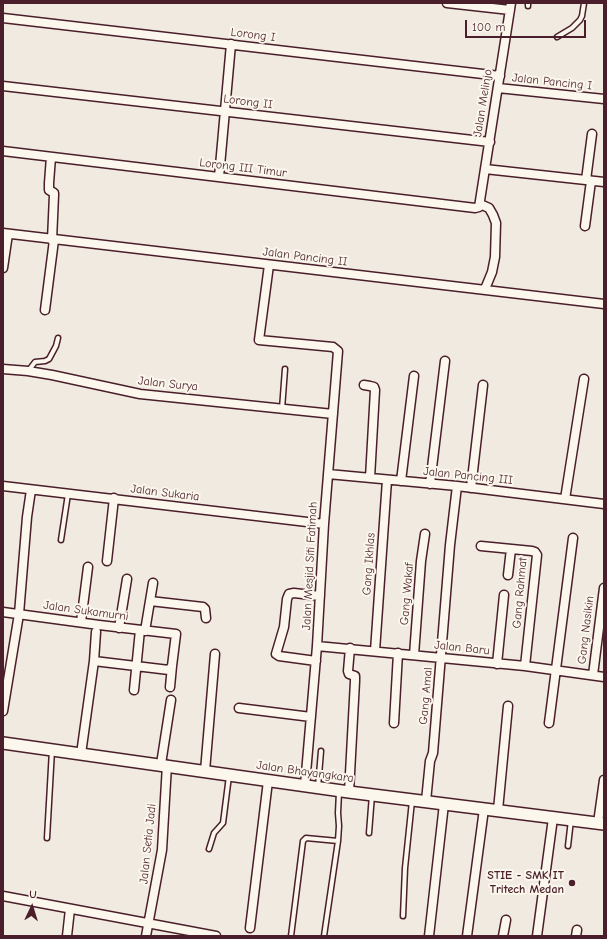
<!DOCTYPE html>
<html>
<head>
<meta charset="utf-8">
<style>
	body { margin:0 }
	#map { position:relative; width:607px; height:939px; overflow:hidden; background:#f0eae0; font-family:"Comic Neue",sans-serif }
	canvas { display:block }
	.frame { position:absolute; inset:0; border:4px solid #4a1f2b; pointer-events:none }
	.north { position:absolute; left:12px; top:887px; width:40px; height:40px; -webkit-text-stroke:3px #fbf7ec; paint-order:stroke; rotate:4deg; font-size:11px; font-weight:700; line-height:16px; text-align:center; color:#4a1f2b }
	.north::after { content:''; display:block; margin:auto; width:14px; height:18px; background:#4a1f2b; clip-path:polygon(50% 0,100% 100%,50% 72%,0 100%) }
	.scale { position:absolute; left:465px; top:20px; width:121px; height:18px; box-sizing:border-box; border:2px solid #4a1f2b; border-top:0; padding-left:5px; font-size:12px; line-height:14px; white-space:nowrap; color:#4a1f2b; -webkit-text-stroke:3px #fbf7ec; paint-order:stroke }
</style>
</head>
<body>
<div id="map">
<canvas width="607" height="939"></canvas>
<div class="frame"></div>
<div class="north">U</div>
<div class="scale">100 m</div>
</div>
<script>
const c = document.querySelector('canvas').getContext('2d');
c.lineJoin = 'round';
function shape(rows) {
  const path = new Path2D();
  for (const r of rows) {
    path.moveTo(r[0], r[1]);
    for (let i = 2; i < r.length; i += 2) path.lineTo(r[i], r[i + 1]);
  }
  return path;
}
function stroke(path, color, width, dash) {
  c.strokeStyle = color;
  c.lineWidth = width;
  c.lineCap = dash ? 'butt' : 'round';
  c.setLineDash(dash || []);
  c.stroke(path);
}
function write(font, color, halo, rows, align = 'center') {
  c.font = font + ' "Comic Neue",sans-serif';
  c.lineWidth = 4;
  c.setLineDash([]);
  c.textBaseline = 'middle';
  c.strokeStyle = halo;
  c.fillStyle = color;
  for (const [text, x, y, turn = 0] of rows) {
    c.save();
    c.translate(x, y);
    c.rotate((+turn || 0) * Math.PI / 180);
    c.textAlign = isNaN(turn) ? turn : align;
    if (halo) c.strokeText(text, 0, 0);
    c.fillText(text, 0, 0);
    c.restore();
  }
}
const lane = shape([
	[528,6,528,3],
	[557,37,572,28,580,20,582,16,584,3],
	[29,370,35,362,45,361,49,359,56,346,58,338],
	[282,409,285,369],
	[61,540,68,494],
	[318,787,321,751],
	[369,833,372,795],
	[47,838,52,750],
	[568,846,571,820],
	[209,849,214,833,223,823,229,776],
	[403,916,405,868,412,801],
	[291,936,303,841,306,838,338,841],
	[324,936,338,841,339,826,338,813,339,792]
]);
const street = shape([
	[447,3,510,10],
	[3,18,500,76],
	[3,86,490,142],
	[498,88,604,99],
	[3,151,475,208,479,207,511,3],
	[51,157,49,183,49,190,54,193,54,195,52,240],
	[485,169,604,182],
	[219,177,231,44],
	[586,180,592,134],
	[480,204,489,208,493,215,496,223,495,257,492,272,485,289],
	[585,226,591,181],
	[3,233,604,304],
	[269,265,259,340,333,347,338,351,324,524,317,646,305,785],
	[3,268,8,234],
	[45,310,54,240],
	[3,369,28,371,52,375,140,394,333,414],
	[364,385,370,386,374,387,375,390,370,478],
	[328,474,457,486,604,504],
	[401,481,414,376],
	[430,484,445,361],
	[3,486,324,524],
	[471,488,483,385],
	[565,499,584,379],
	[481,546,532,551,535,552,537,555,525,666],
	[107,561,114,498],
	[508,575,511,549],
	[150,601,203,607,205,609,206,618],
	[3,612,99,625,176,634,172,666,169,670,94,661],
	[81,622,88,567],
	[119,628,127,579],
	[145,631,153,583],
	[317,646,525,666,604,677],
	[375,651,387,480],
	[414,655,421,561,425,534],
	[316,661,279,656,276,654,284,627,287,599,289,594,294,593,320,596],
	[497,664,504,595],
	[593,675,604,588],
	[170,687,172,666],
	[134,690,140,630],
	[239,708,311,717],
	[3,711,19,614,27,517,31,490],
	[394,723,398,653],
	[549,723,573,538],
	[81,754,94,661,96,632],
	[161,764,171,700],
	[205,771,215,654],
	[349,792,355,681,355,676,349,674,348,671,350,648],
	[426,801,430,761,433,753,450,545,457,486],
	[498,810,508,706],
	[598,823,604,780],
	[3,896,216,936],
	[250,928,268,781],
	[67,936,70,909],
	[146,936,162,850,167,765],
	[429,936,444,804],
	[467,936,484,809],
	[503,936,506,920],
	[537,936,553,818],
	[576,936,577,930]
]);
const secondary = shape([
	[3,743,349,792,604,824]
]);
stroke(lane, '#4a1f2b', 7);
stroke(street, '#4a1f2b', 11);
stroke(secondary, '#4a1f2b', 14);
stroke(lane, '#fbf7ec', 4);
stroke(street, '#fbf7ec', 8);
stroke(secondary, '#fbf7ec', 11);
for (const [x, y, r, color] of [
	[572,883,4,"#4a1f2b"]
]) {
  const dot = new Path2D();
  dot.arc(x, y, r, 0, 2 * Math.PI);
  c.fillStyle = color;
  c.fill(dot);
  stroke(dot, '#fbf7ec', 1.5);
}
write('12px', '#4a1f2b', '#fbf7ec', [
	["Lorong I",253,35,7],
	["Jalan Pancing I",552,82,6],
	["Lorong II",248,102,7],
	["Jalan Melinjo",483,103,-81],
	["Lorong III Timur",243,168,7],
	["Jalan Pancing II",305,257,7],
	["Jalan Surya",168,384,6],
	["Jalan Pancing III",468,476,6],
	["Jalan Sukaria",165,493,7],
	["Gang Ikhlas",369,564,-86],
	["Jalan Mesjid Siti Fatimah",310,566,-87],
	["Gang Rahmat",520,593,-85],
	["Gang Wakaf",407,594,-85],
	["Jalan Sukamurni",86,611,8],
	["Gang Nasikin",586,630,-83],
	["Jalan Baru",462,648,6],
	["Gang Amal",426,696,-85],
	["Jalan Bhayangkara",305,772,8],
	["Jalan Setia Jadi",148,844,-84]
]);
write('bold 12px', '#4a1f2b', '#fbf7ec', [
	["STIE - SMK IT",564,876],
	["Tritech Medan",564,890]
], 'right');
</script>
</body>
</html>
